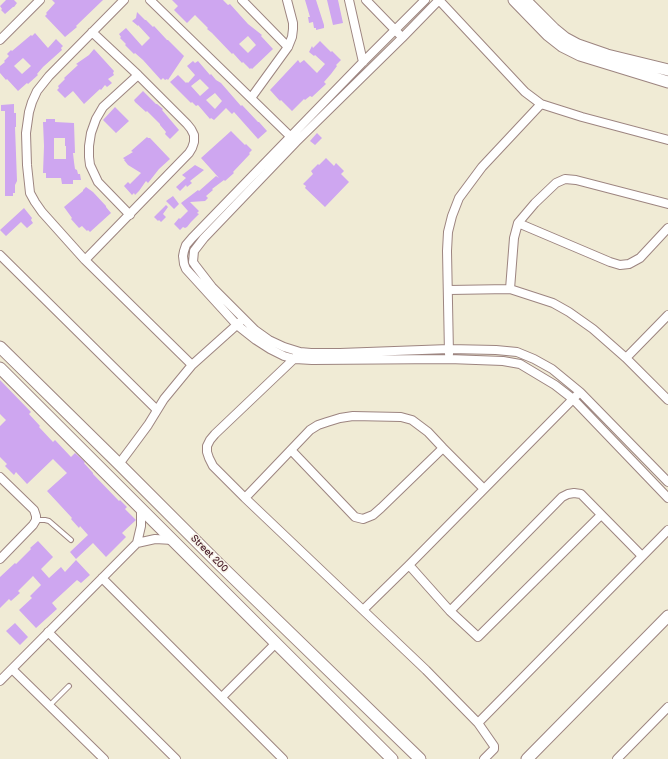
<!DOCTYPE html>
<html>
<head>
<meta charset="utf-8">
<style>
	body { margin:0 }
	canvas { display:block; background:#f0ebd5 }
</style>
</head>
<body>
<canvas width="668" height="759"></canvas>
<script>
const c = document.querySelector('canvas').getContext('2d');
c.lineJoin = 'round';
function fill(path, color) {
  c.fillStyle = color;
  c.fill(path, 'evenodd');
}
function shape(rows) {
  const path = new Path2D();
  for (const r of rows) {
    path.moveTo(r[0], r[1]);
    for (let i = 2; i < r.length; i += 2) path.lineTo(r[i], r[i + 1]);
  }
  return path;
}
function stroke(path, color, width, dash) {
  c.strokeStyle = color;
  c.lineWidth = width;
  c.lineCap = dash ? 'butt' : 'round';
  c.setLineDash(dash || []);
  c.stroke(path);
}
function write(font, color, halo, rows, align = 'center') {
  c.font = font + ' "Balsamiq Sans",sans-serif';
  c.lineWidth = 3;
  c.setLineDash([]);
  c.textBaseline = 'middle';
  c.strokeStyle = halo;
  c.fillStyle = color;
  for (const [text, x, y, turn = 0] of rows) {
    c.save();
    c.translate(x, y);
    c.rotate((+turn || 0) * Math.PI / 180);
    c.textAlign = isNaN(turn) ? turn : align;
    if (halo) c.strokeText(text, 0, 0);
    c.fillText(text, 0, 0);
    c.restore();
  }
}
fill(shape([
	[6,0,14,0,17,3,14,7,13,7,5,14,1,10,2,9,0,6],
	[52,0,103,0,76,26,77,27,65,37,45,16,47,14,46,13,55,3],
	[172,0,223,0,228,5,230,4,248,24,262,35,261,36,273,49,252,69,251,68,250,69,243,62,242,63,233,53,232,54,212,33,207,29,208,28,195,15,187,23,174,10,178,6],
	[248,36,256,45,248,53,239,44],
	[305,0,316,0,324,25,324,28,316,30,316,28,314,28,313,22,309,23,308,17,310,17],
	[327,0,338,0,343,23,333,25],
	[137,12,145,20,146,20,153,27,154,26,167,40,168,40,184,56,168,80,167,79,165,80,163,78,161,80,143,60,135,53,134,54,125,45,126,44,120,38,121,37,119,34,126,28,142,46,150,38,138,25,138,26,132,21,136,18],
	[35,33,48,48,56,39,63,46,61,48,62,50,43,67,37,74,38,75,28,84,27,83,18,91,7,79,6,80,0,73,0,66,5,62,4,61,9,56,7,54,11,50,12,51,31,35,32,36],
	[23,58,31,66,22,74,14,66],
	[320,41,331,52,332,51,341,60,336,65,337,66,331,74,324,82,326,84,312,97,310,96,305,100,304,99,292,111,281,100,280,101,270,90,298,60,300,63,304,60,317,73,325,64,315,55,314,56,309,52,312,46,313,48],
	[94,49,114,71,113,73,114,75,108,79,112,83,107,87,105,85,101,90,100,89,84,104,73,91,65,98,57,90,59,88,58,86,65,79,64,78,78,65,76,64,89,55],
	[193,61,195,63,198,61,210,75,211,74,216,80,221,83,241,106,242,105,258,122,259,122,267,131,258,139,234,112,232,114,226,108,214,120,211,118,210,119,198,105,196,106,192,102,191,103,170,82,178,75,186,83,187,82,188,83,195,75,187,66],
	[200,79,209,88,200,96,191,86],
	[215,93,222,101,215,109,206,100],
	[143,91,156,104,157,104,163,109,162,110,179,130,170,139,165,134,166,132,160,125,160,124,147,111,146,112,135,102,134,100],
	[14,104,14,113,16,113,16,127,15,127,17,181,15,185,15,193,13,193,13,196,5,196,5,111,1,111,1,105],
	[115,107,129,121,116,133,103,120],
	[46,119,55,119,55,122,74,123,75,153,73,153,74,162,75,169,77,170,78,174,80,174,81,180,73,180,73,184,62,184,61,178,46,178,46,173,43,173,44,146,43,122,46,122],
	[54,138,65,138,65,146,66,146,66,159,54,159],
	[231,131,245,145,246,144,252,150,249,153,250,154,233,172,234,173,225,181,224,180,212,189,213,190,206,196,208,198,205,201,190,202,199,211,197,213,199,214,191,222,187,227,185,228,183,227,180,230,174,224,179,218,180,219,188,211,181,203,198,190,199,191,216,176,219,178,201,158],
	[317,133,322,138,315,145,310,141],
	[147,137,148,138,150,138,170,159,159,169,148,183,146,181,139,191,135,195,134,193,132,195,124,186,128,182,130,184,141,173,128,165,124,160,125,160,123,158,133,152,131,151],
	[326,158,334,166,336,163,344,171,341,174,349,182,325,207,305,188,306,186,303,184,313,174,311,171,318,164,319,165],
	[195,165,204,170,190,181,192,183,187,187,186,185,180,191,176,187,186,178,182,175],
	[86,187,93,192,106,206,106,207,111,213,90,232,88,230,87,231,82,226,79,228,71,219,72,218,64,207,83,191,83,190],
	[173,196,179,204,174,209,166,201],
	[166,205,168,207,163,214,166,217,161,222,159,220,158,221,154,217],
	[24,208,32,218,31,220,33,223,27,228,21,222,6,236,0,230],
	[0,380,31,412,29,414,40,426,39,427,53,442,55,440,71,457,75,453,85,462,84,463,93,473,93,474,119,501,120,500,127,507,125,509,136,520,122,533,126,537,106,557,93,543,76,559,70,552,88,535,80,526,79,528,71,519,72,518,47,491,67,473,53,459,27,484,16,472,14,475,5,466,7,464,0,457,0,426,6,420,0,414],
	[38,541,53,557,41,569,49,578,61,567,65,572,76,560,90,575,81,583,77,580,52,603,57,609,36,628,19,610,32,598,30,596,41,585,33,576,18,591,20,593,11,601,9,599,0,608,0,577,15,563,16,564,31,549,30,548],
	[15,623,28,637,20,645,6,631]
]), '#cea6f0');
const lane = shape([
	[36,520,45,520,49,521,71,540],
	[50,705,69,686]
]);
const street = shape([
	[124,0,49,76,37,91,32,102,29,112,26,133,27,165,30,193,35,202,42,212,85,260,192,365],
	[150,0,294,140],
	[242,0,288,47],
	[349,0,363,62],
	[366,0,399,34],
	[425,0,363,62,192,238,186,245,184,251,183,256,184,264,186,269,237,325,256,340,270,349,284,356,295,359,312,360,449,359,503,361,520,364,555,385,573,399,668,498],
	[439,0,402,38,296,142,204,238,194,251,193,262,195,265,212,287,255,330,269,340,284,347,300,352,311,353,340,353,449,349,496,350,517,352,534,359,552,369,580,392,668,482],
	[439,0,525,92,541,104,582,117,668,140],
	[0,40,40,0],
	[251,98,288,47,292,37,293,29,293,23,287,0],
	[130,215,98,182,90,165,89,157,89,146,91,133,96,119,103,107,138,75],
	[518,223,610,262,620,265,629,264,640,258,668,228],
	[0,255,157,410],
	[85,260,189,153,192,148,194,142,194,135,191,129,187,124,138,75,92,32],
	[510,289,514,238,518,223,535,203,556,183,565,179,576,180,668,204],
	[449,290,510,289,553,303,569,312,593,329,626,358,668,400],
	[449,354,447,251,448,232,452,216,459,198,482,167,541,104],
	[297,356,215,434,210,440,207,446,207,452,209,458,213,466,245,498,426,670,478,723,545,655,668,530],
	[626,358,668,315],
	[291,450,355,517,363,519,373,515,381,508,443,448],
	[119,464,131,448,148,425,164,399,192,365,240,322],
	[0,477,34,510,36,516,36,520,33,525,0,559],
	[245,498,310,430,318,425,327,422,340,418,353,416,401,417,412,420,428,432,443,448,484,489],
	[137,543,155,539,173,540],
	[409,565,450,611,478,637,601,515],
	[102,578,283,759],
	[363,610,409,565,577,395],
	[450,611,562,497,568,494,574,493,581,494,642,556],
	[48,632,176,759],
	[12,669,104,759],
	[0,681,137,543,141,526,141,508],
	[222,697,276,643],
	[478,723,494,746,494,749,484,759],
	[617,759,668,707]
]);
const secondary = shape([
	[514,0,548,35,562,46,580,55,668,82],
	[525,0,554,29,565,38,578,45,607,55,668,70],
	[0,347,119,464,219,564,420,759],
	[0,368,392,759],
	[527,759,668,616]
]);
stroke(lane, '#9d8580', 6);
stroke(street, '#9d8580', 10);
stroke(secondary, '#9d8580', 13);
stroke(lane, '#fff', 4);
stroke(street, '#fff', 8);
stroke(secondary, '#fff', 11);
write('10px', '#4a1f2b', '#f7f3e8', [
	["Street 200",209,554,45]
]);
</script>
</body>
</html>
